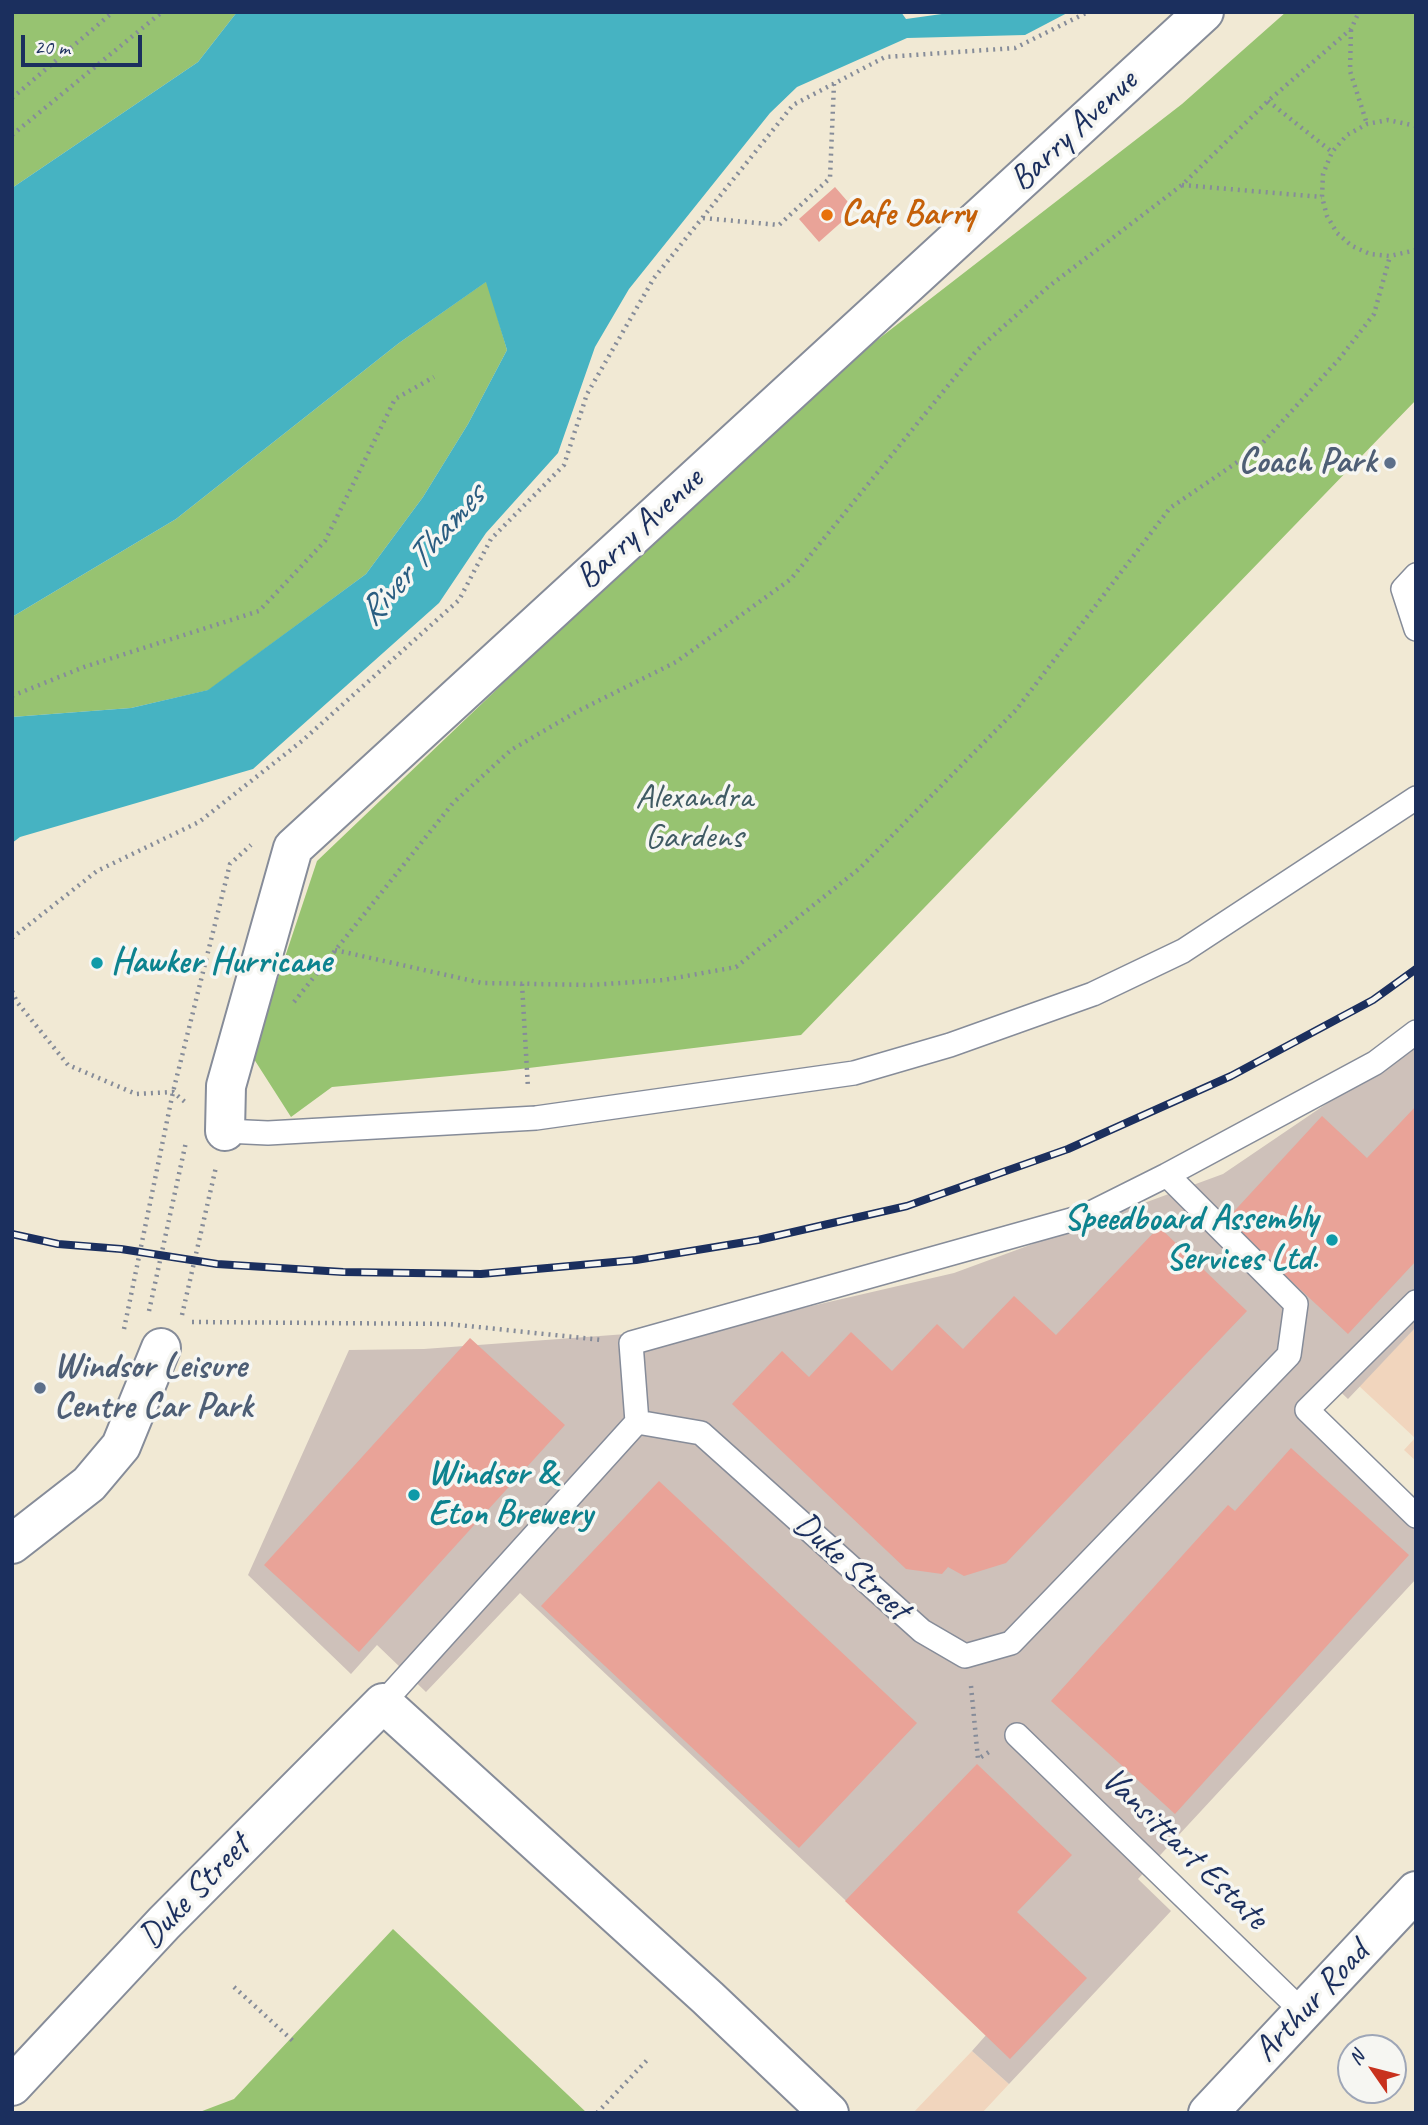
<!DOCTYPE html>
<html>
<head>
<meta charset="utf-8">
<style>
	body { margin:0 }
	#map { position:relative; width:1428px; height:2125px; overflow:hidden; background:#f1e9d4; font-family:Caveat,sans-serif }
	canvas { display:block }
	.frame { position:absolute; inset:0; border:14px solid #1b2f5e; pointer-events:none }
	.north { position:absolute; left:1337px; top:2034px; width:70px; height:70px; box-sizing:border-box; background:#f6f6f2; border:2px solid #9ea6b7; border-radius:50%; rotate:305deg; font-size:19px; font-weight:700; line-height:28px; text-align:center; color:#1b2f5e }
	.north::after { content:''; display:block; margin:auto; width:24px; height:32px; background:#c8321e; clip-path:polygon(50% 0,100% 100%,50% 72%,0 100%) }
	.scale { position:absolute; left:21px; top:35px; width:121px; height:32px; box-sizing:border-box; border:4px solid #1b2f5e; border-top:0; padding-left:9px; font-size:21px; line-height:24px; white-space:nowrap; color:#1b2f5e; -webkit-text-stroke:5px #f6f6f2; paint-order:stroke }
</style>
</head>
<body>
<div id="map">
<canvas width="1428" height="2125"></canvas>
<div class="frame"></div>
<div class="north">N</div>
<div class="scale">20 m</div>
</div>
<script>
const c = document.querySelector('canvas').getContext('2d');
c.lineJoin = 'round';
function fill(path, color) {
  c.fillStyle = color;
  c.fill(path, 'evenodd');
}
function shape(rows) {
  const path = new Path2D();
  for (const r of rows) {
    path.moveTo(r[0], r[1]);
    for (let i = 2; i < r.length; i += 2) path.lineTo(r[i], r[i + 1]);
  }
  return path;
}
function stroke(path, color, width, dash) {
  c.strokeStyle = color;
  c.lineWidth = width;
  c.lineCap = dash ? 'butt' : 'round';
  c.setLineDash(dash || []);
  c.stroke(path);
}
function write(font, color, halo, rows, align = 'center') {
  c.font = font + ' Caveat,sans-serif';
  c.lineWidth = 7;
  c.setLineDash([]);
  c.textBaseline = 'middle';
  c.strokeStyle = halo;
  c.fillStyle = color;
  for (const [text, x, y, turn = 0] of rows) {
    c.save();
    c.translate(x, y);
    c.rotate((+turn || 0) * Math.PI / 180);
    c.textAlign = isNaN(turn) ? turn : align;
    if (halo) c.strokeText(text, 0, 0);
    c.fillText(text, 0, 0);
    c.restore();
  }
}
fill(shape([
	[1416,1327,1416,1461,1404,1450,1415,1438,1359,1386],
	[972,2051,1009,2084,982,2113,913,2113]
]), '#f1d5bd');
fill(shape([
	[1416,1043,1416,1327,1348,1399,1327,1379,1303,1409,1416,1516,1416,1579,1138,1879,1171,1911,1009,2084,972,2051,987,2034,520,1593,426,1692,377,1645,351,1674,248,1575,349,1350,424,1349,721,1327,954,1273,1223,1174]
]), '#cec1ba');
fill(shape([
	[12,12,237,12,198,62,12,188],
	[1286,12,1416,12,1416,400,801,1035,504,1071,332,1087,291,1117,252,1056,317,861,801,399,1182,104],
	[487,281,507,350,468,424,423,497,366,574,209,690,131,708,12,717,12,617,176,519,399,343],
	[393,1929,587,2113,197,2113,234,2099]
]), '#97c371');
fill(shape([
	[237,12,901,12,906,19,956,12,1069,12,1025,35,907,38,797,87,770,113,629,289,595,347,558,453,486,533,439,603,253,769,20,837,12,843,12,717,131,708,208,690,366,574,423,497,468,424,507,350,486,282,399,343,176,519,12,617,12,188,198,62]
]), '#46b3c2');
fill(shape([
	[835,187,855,210,819,242,799,219],
	[1416,1106,1416,1261,1348,1334,1226,1220,1322,1116,1367,1158],
	[1159,1227,1247,1311,1006,1563,964,1576,948,1567,942,1574,906,1569,732,1404,782,1351,809,1377,851,1332,892,1371,937,1324,963,1349,1014,1296,1056,1335],
	[470,1338,565,1425,359,1652,264,1565],
	[1291,1448,1409,1555,1175,1814,1051,1701,1228,1505,1235,1511],
	[659,1481,917,1723,799,1848,541,1606],
	[977,1764,1072,1855,1017,1912,1087,1978,1010,2059,845,1901]
]), '#e9a398');
const lane = shape([
	[1416,575,1403,589,1416,629],
	[225,1131,268,1133,536,1118,854,1073,950,1045,1093,994,1183,951,1416,798],
	[1167,1175,1375,1063,1416,1032],
	[1416,1302,1307,1410,1416,1516],
	[383,1703,637,1422,701,1433,922,1631,965,1656,1011,1643,1289,1355,1296,1304,1167,1175,1085,1216,631,1343,637,1422],
	[1017,1735,1303,2012]
]);
const street = shape([
	[225,1131,226,1086,293,848,1204,12],
	[12,1544,89,1484,121,1446,161,1348],
	[12,2086,164,1923,383,1703,708,1998,829,2113]
]);
const secondary = shape([
	[1208,2113,1416,1891]
]);
stroke(lane, '#868c99', 26);
stroke(street, '#868c99', 42);
stroke(secondary, '#868c99', 42);
stroke(shape([
	[1351,30,1350,71,1367,124],
	[12,98,113,12],
	[1268,101,1332,152],
	[1416,126,1388,120,1367,124,1347,135,1332,152,1323,174,1322,197,1327,216,1337,233,1352,246,1370,254,1390,256,1416,250],
	[12,135,162,12],
	[1182,185,1322,197],
	[703,218,779,225,830,178,834,84],
	[12,696,84,667,259,611,325,541,395,399,434,377],
	[12,938,97,871,199,822,302,741,459,600,491,539,564,465,587,394,654,278,793,105,885,57,1015,48,1088,12],
	[335,950,482,983,591,985,664,980,736,967,860,868,1016,710,1170,508,1258,448,1340,358,1374,314,1390,256],
	[522,984,528,1088],
	[12,991,17,1002,68,1065,136,1094,173,1092,185,1102],
	[294,1002,453,803,511,750,578,711,676,662,791,579,977,350,1048,287,1182,185,1268,101,1351,29,1359,12],
	[149,1311,186,1142],
	[182,1315,216,1167],
	[192,1322,449,1324,602,1340],
	[124,1329,173,1092,230,864,251,845],
	[971,1686,978,1759,992,1750],
	[234,1987,293,2041],
	[597,2113,649,2058]
]), '#868c99', 4.5, [2, 5]);
stroke(lane, '#fff', 23);
stroke(street, '#fff', 38);
stroke(secondary, '#fff', 38);
const rail = shape([
	[12,1234,58,1244,121,1249,217,1264,343,1272,481,1274,636,1260,758,1240,907,1206,1068,1149,1231,1076,1373,1000,1416,969]
]);
stroke(rail, '#1b2f5e', 8);
stroke(rail, '#f6f6f2', 5, [16]);
for (const [x, y, r, color] of [
	[827,215,7,"#e8710a"],
	[1390,463,7,"#5c6f8a"],
	[97,963,7,"#0f9aa8"],
	[1332,1240,7,"#0f9aa8"],
	[40,1388,7,"#5c6f8a"],
	[414,1495,7,"#0f9aa8"]
]) {
  const dot = new Path2D();
  dot.arc(x, y, r, 0, 2 * Math.PI);
  c.fillStyle = color;
  c.fill(dot);
  stroke(dot, '#f6f6f2', 2.5);
}
write('35px', '#1b2f5e', '#f6f6f2', [
	["Barry Avenue",1074,131,-43],
	["Barry Avenue",640,529,-43],
	["Duke Street",851,1567,42],
	["Vansittart Estate",1184,1849,44],
	["Duke Street",195,1892,-46],
	["Arthur Road",1312,2002,-47]
]);
write('bold 35px', '#c56008', '#f6f6f2', [
	["Cafe Barry",841,215]
], 'left');
write('bold 35px', '#4e5e75', '#f6f6f2', [
	["Coach Park",1376,463],
	["Windsor Leisure",54,1368,"left"],
	["Centre Car Park",54,1408,"left"]
], 'right');
write('35px', '#405b64', '#f6f6f2', [
	["Alexandra",694,798],
	["Gardens",694,838]
]);
write('bold 35px', '#0d838f', '#f6f6f2', [
	["Hawker Hurricane",111,963],
	["Speedboard Assembly",1318,1220,"right"],
	["Services Ltd.",1318,1260,"right"],
	["Windsor &",428,1475],
	["Eton Brewery",428,1515]
], 'left');
write('italic 37px', '#2a5d81', '#f6f6f2', [
	["River Thames",422,556,-49]
]);
</script>
</body>
</html>
